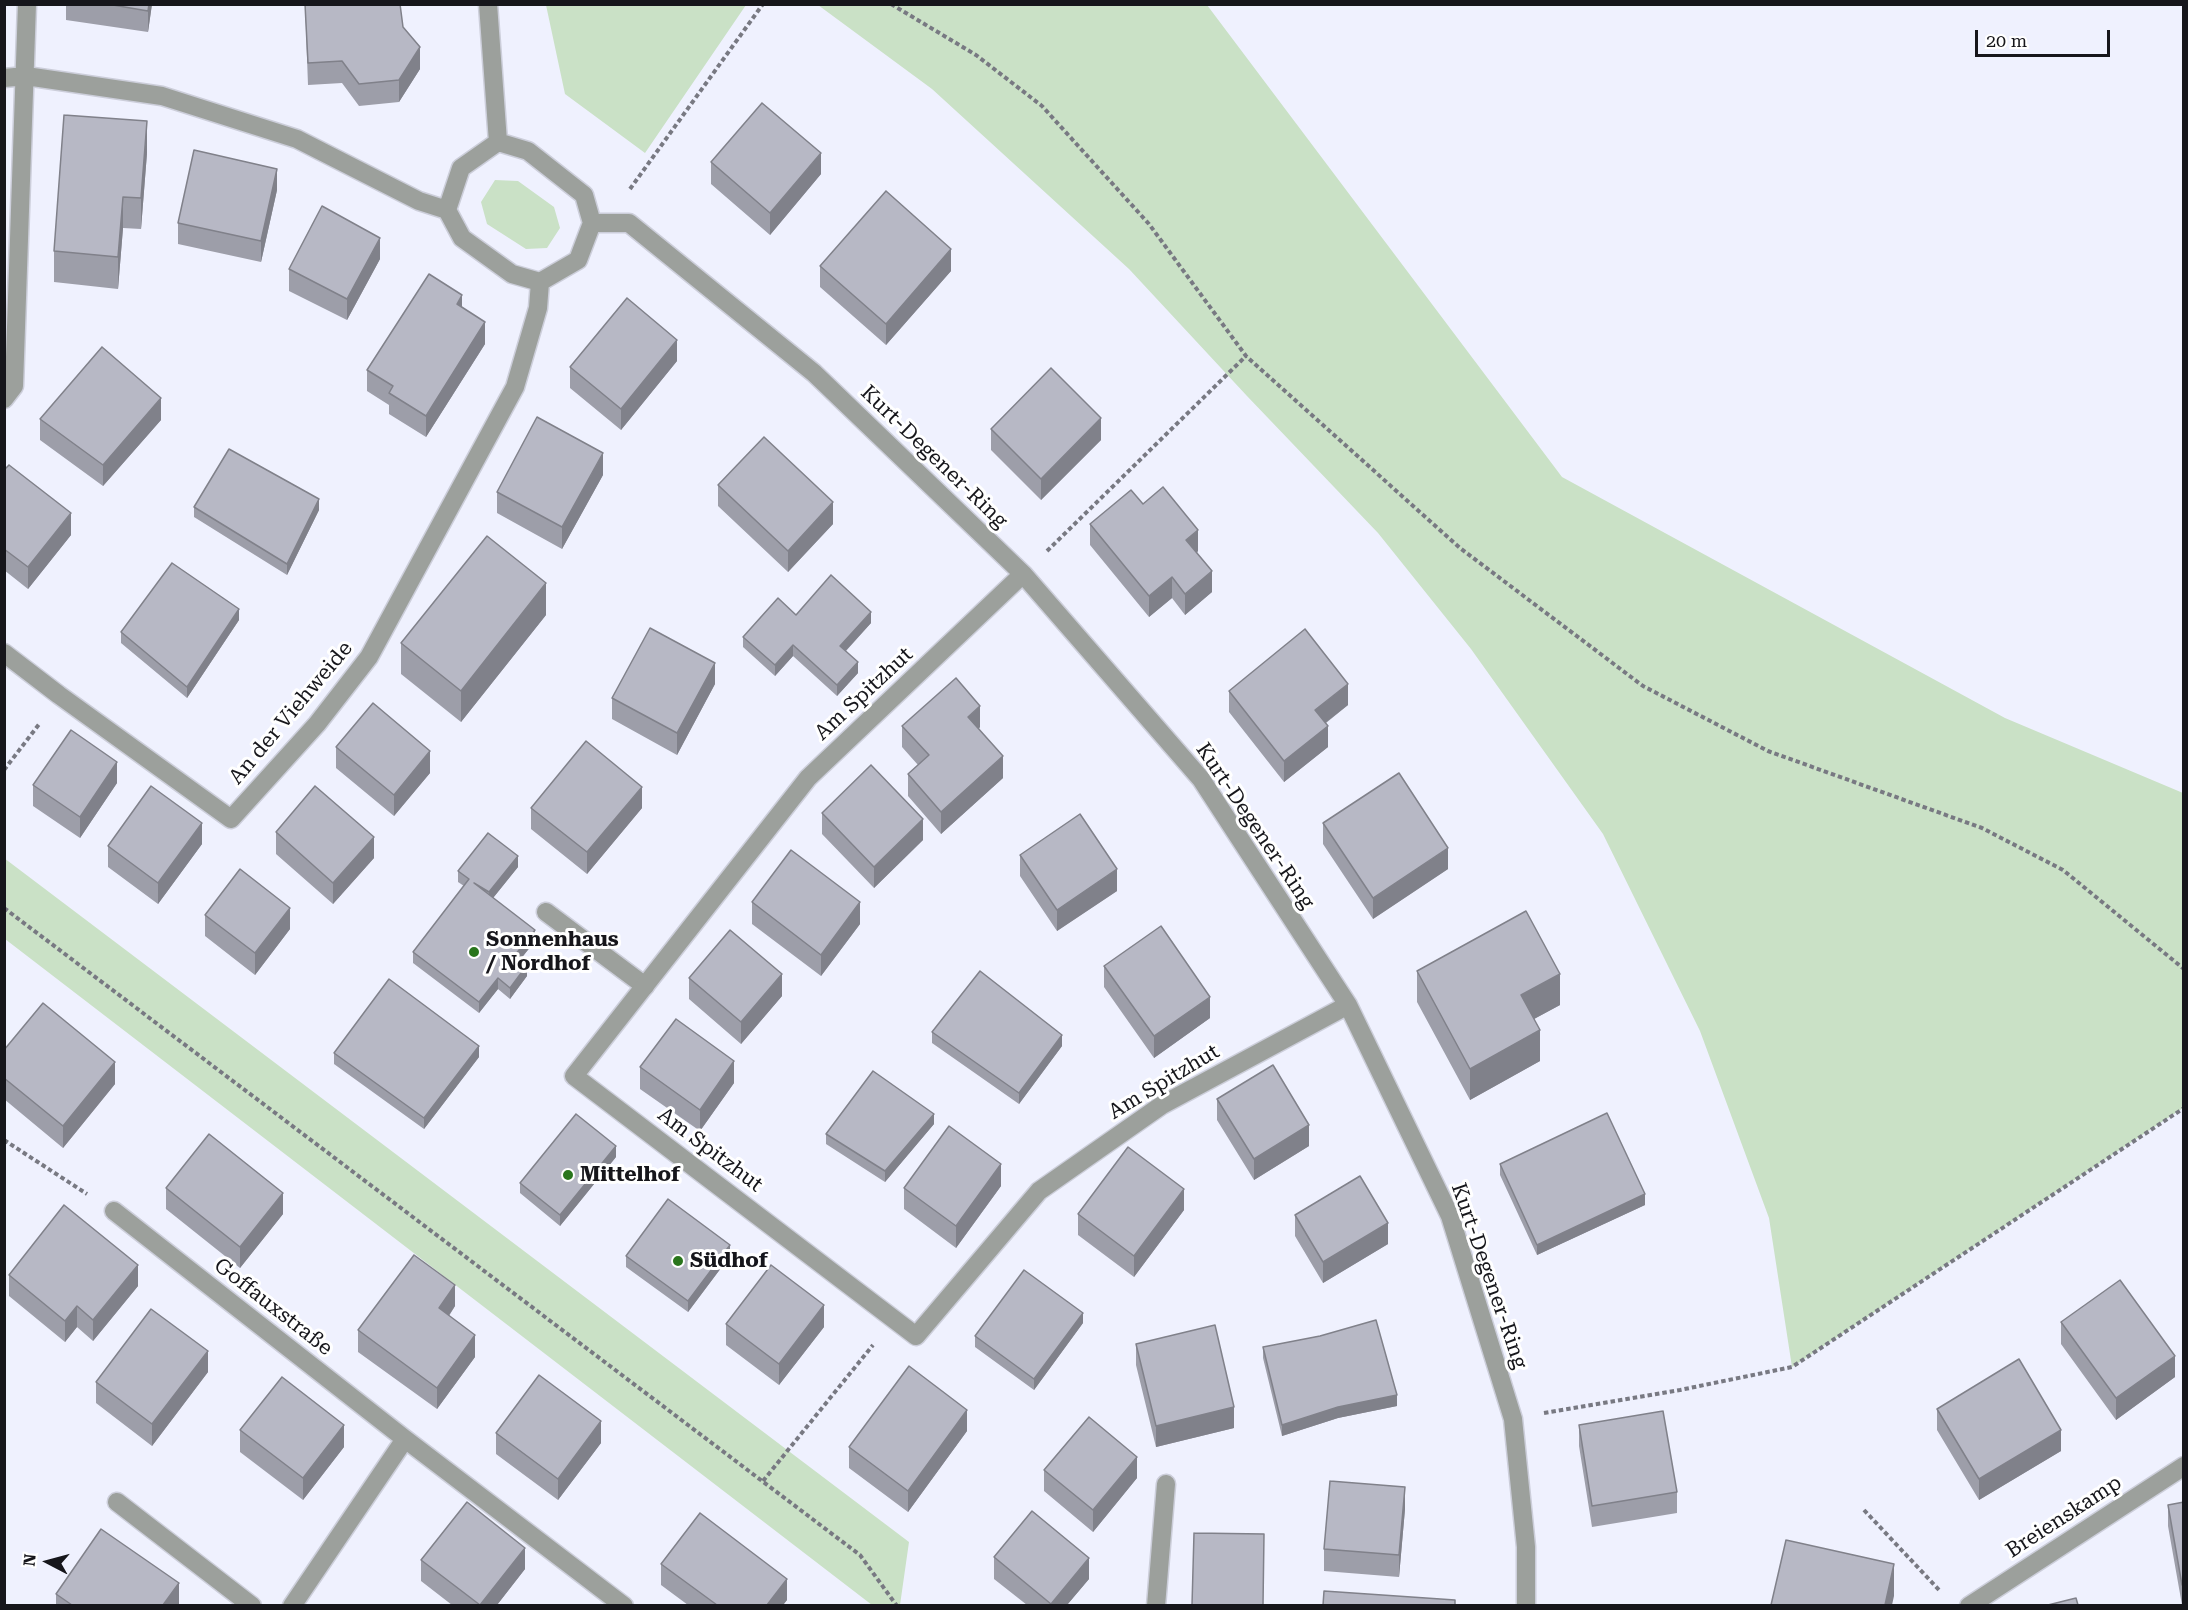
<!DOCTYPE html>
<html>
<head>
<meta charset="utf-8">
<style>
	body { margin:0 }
	#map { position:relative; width:2188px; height:1610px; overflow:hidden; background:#eff1fe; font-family:"Roboto Serif",serif }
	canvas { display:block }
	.frame { position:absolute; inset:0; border:6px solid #16161b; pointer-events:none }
	.north { position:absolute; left:18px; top:1532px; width:60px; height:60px; -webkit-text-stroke:4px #fff; paint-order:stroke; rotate:276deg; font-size:16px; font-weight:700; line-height:24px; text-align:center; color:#16161b }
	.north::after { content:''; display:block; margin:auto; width:21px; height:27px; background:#16161b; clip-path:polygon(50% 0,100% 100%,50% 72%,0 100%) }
	.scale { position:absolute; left:1975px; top:30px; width:135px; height:27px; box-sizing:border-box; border:3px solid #16161b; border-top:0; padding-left:8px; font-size:18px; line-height:21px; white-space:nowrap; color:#16161b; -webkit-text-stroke:4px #fff; paint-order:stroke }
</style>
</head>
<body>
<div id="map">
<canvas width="2188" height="1610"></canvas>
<div class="frame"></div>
<div class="north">N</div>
<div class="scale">20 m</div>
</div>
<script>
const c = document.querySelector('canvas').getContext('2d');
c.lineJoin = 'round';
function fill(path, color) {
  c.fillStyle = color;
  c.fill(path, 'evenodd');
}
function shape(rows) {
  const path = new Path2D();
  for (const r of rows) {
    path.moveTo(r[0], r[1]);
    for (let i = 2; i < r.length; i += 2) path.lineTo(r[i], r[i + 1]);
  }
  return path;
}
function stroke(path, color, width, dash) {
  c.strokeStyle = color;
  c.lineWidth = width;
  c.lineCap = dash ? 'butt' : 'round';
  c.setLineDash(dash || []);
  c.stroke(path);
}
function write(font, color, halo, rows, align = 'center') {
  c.font = font + ' "Roboto Serif",serif';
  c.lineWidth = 6;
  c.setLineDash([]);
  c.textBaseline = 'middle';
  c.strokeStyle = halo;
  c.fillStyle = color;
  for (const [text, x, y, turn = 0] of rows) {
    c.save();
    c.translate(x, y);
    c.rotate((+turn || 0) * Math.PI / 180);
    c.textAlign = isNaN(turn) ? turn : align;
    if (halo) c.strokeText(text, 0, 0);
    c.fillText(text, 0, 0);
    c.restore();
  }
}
fill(shape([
	[546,5,546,4,746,5,645,153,565,94],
	[818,5,1207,5,1562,477,2005,718,2183,793,2183,1108,1792,1367,1769,1218,1700,1031,1603,834,1471,649,1378,533,1247,396,1129,269,932,89],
	[495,180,518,181,554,207,560,228,547,248,526,249,487,224,481,202],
	[4,858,909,1542,900,1605,872,1605,5,939]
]), '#cae1c6');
const lane = shape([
	[546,912,645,986],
	[1156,1606,1166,1484]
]);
const street = shape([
	[488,4,498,142],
	[4,78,26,76,162,96,297,139,419,201,447,210,462,238,512,274,540,282,578,260,592,223,584,195,528,151,498,142,461,168,447,210],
	[592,223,629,223,814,373,1023,574,1201,779,1348,1005,1450,1216,1513,1419,1526,1547,1526,1606],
	[4,399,14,386,27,4],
	[1023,574,808,778,574,1076,916,1336,1039,1191,1162,1105,1348,1005],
	[4,653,59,695,231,819,317,724,369,657,515,387,538,308,540,282],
	[114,1211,405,1439,624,1606],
	[117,1502,252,1606],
	[292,1606,405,1439],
	[1969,1606,2184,1466]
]);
stroke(lane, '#ccceda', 21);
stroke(street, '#ccceda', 21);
stroke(shape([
	[891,4,976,55,1042,106,1149,224,1246,356,1460,548,1643,686,1768,751,1982,828,2063,870,2184,969],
	[630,189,763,4],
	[1047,551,1246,356],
	[4,770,40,723],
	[4,908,860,1555,897,1606],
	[4,1140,87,1194],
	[1544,1413,1680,1390,1792,1367,2184,1108],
	[763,1481,873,1345],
	[1864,1510,1941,1592]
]), '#787982', 4, [4.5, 3]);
stroke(lane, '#9ca09c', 18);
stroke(street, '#9ca09c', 18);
fill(shape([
	[66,4,152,4,148,32,66,20],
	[305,4,400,4,403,27,420,69,399,102,359,106,342,83,308,85],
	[147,153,141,229,123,228,118,289,54,282,54,251],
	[711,162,821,174,770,235,711,184],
	[277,190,261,262,178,244,178,223],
	[380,259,347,320,289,291,289,269],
	[820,266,951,271,886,345,820,287],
	[462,308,485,344,426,437,389,414,389,405,367,391,367,370],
	[677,361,621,430,570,388,570,367],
	[40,419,161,420,103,486,40,440],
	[991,429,1101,440,1041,500,991,450],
	[4,470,71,535,28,589,4,570],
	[603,475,562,549,497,513,497,492],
	[718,485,833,524,788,572,718,506],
	[1143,504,1198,551,1197,553,1212,592,1185,615,1172,598,1149,617,1090,545,1090,524],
	[194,507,319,510,287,575,194,517],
	[546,615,461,722,401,674,401,643],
	[796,615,871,623,846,651,858,673,837,696,793,656,775,676,743,647,743,637],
	[239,620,187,698,121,643,121,632],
	[715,684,677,755,612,719,612,698],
	[1229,691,1348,705,1326,723,1328,747,1284,782,1229,712],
	[902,726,980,727,979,729,1003,778,941,834,908,796,908,774,918,765,902,747],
	[336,747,430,773,394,816,336,768],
	[117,783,80,838,33,806,33,785],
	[531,808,642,808,587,874,531,829],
	[822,813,923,840,874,888,822,834],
	[1323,823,1448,869,1373,919,1323,844],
	[276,832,374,858,333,904,276,854],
	[202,844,158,904,108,867,108,846],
	[1020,855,1117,891,1057,931,1020,876],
	[518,867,493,898,535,941,520,960,527,976,510,999,498,989,479,1013,413,963,413,952,464,886,458,882,458,871],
	[752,902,860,924,821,976,752,924],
	[205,915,290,929,255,975,205,936],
	[1104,966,1210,1018,1154,1058,1104,987],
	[1417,971,1560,1005,1534,1019,1540,1061,1470,1100,1417,1002],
	[689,978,782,996,741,1044,689,999],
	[932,1032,1062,1046,1019,1104,932,1043],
	[4,1050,115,1084,63,1148,4,1099],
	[334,1053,479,1057,424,1129,334,1064],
	[640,1067,734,1083,700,1131,640,1089],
	[1217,1099,1309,1146,1254,1180,1217,1120],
	[934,1124,885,1182,826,1144,826,1134],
	[616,1157,560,1226,520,1193,520,1183],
	[1500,1164,1645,1205,1537,1255,1500,1175],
	[1001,1186,956,1248,904,1209,904,1188],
	[166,1188,283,1214,240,1268,166,1209],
	[1184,1210,1134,1277,1078,1235,1078,1214],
	[1295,1215,1388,1244,1323,1283,1295,1236],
	[626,1256,730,1256,688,1312,626,1267],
	[9,1275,138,1286,93,1341,77,1327,65,1342,9,1296],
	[455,1306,449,1316,475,1357,437,1409,358,1352,358,1330],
	[2061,1322,2175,1377,2116,1420,2061,1344],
	[1083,1323,1034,1390,975,1347,975,1336],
	[726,1324,824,1327,779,1385,726,1345],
	[1320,1336,1397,1406,1338,1418,1282,1436,1263,1358,1263,1347],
	[1136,1344,1234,1428,1156,1447,1136,1365],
	[208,1372,152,1446,96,1403,96,1382],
	[1937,1409,2061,1451,1979,1500,1937,1430],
	[1579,1425,1677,1492,1677,1513,1592,1527,1579,1446],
	[240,1430,344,1447,303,1500,240,1452],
	[967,1431,908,1512,849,1468,849,1447],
	[496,1433,601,1443,558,1500,496,1454],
	[1044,1470,1137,1478,1093,1532,1044,1491],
	[2184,1502,2184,1605,2182,1605,2168,1526,2168,1505],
	[1405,1509,1399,1577,1324,1571,1324,1549],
	[994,1557,1089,1579,1067,1605,1027,1605,994,1579],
	[421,1560,525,1569,497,1605,452,1605,421,1581],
	[661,1564,787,1600,783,1605,688,1605,661,1585],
	[56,1594,179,1604,178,1605,56,1605]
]), '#9d9ea9');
fill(shape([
	[149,4,152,4,148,32,148,11],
	[420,47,420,69,399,102,399,80],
	[147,121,147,153,141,229,141,198],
	[821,153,821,174,770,235,770,213],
	[277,169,277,190,261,262,261,241],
	[123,197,123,228,118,289,118,257],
	[380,238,380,259,347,320,347,299],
	[951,249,951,271,886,345,886,324],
	[462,295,462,317,457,304],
	[485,322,485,344,426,437,426,416],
	[677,340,677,361,621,430,621,409],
	[161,398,161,420,103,486,103,465],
	[1101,418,1101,440,1041,500,1041,479],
	[603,453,603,475,562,549,562,527],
	[319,499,319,510,287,575,287,564],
	[833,502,833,524,788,572,788,551],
	[71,513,71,535,28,589,28,567],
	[1198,530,1198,551,1186,561,1186,540],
	[1212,571,1212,592,1185,615,1185,594],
	[1172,577,1172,598,1149,617,1149,596],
	[546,583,546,615,461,722,461,691],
	[239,609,239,620,187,698,187,687],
	[871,612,871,623,840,657,840,646],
	[793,645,793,656,775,676,775,665],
	[858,662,858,673,837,696,837,685],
	[715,663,715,684,677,755,677,733],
	[1348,684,1348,705,1315,731,1315,710],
	[980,706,980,727,968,738,968,717],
	[1328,726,1328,747,1284,782,1284,761],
	[430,751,430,773,394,816,394,795],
	[1003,756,1003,778,941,834,941,812],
	[117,762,117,783,80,838,80,817],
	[642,787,642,808,587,874,587,852],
	[923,819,923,840,874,888,874,867],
	[202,823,202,844,158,904,158,883],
	[374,837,374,858,333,904,333,883],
	[1448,848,1448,869,1373,919,1373,898],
	[518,856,518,867,489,903,489,892],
	[1117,869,1117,891,1057,931,1057,910],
	[860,902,860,924,821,976,821,955],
	[290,908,290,929,255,975,255,953],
	[535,930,535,941,515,966,515,955],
	[527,965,527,976,510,999,510,988],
	[782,974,782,996,741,1044,741,1022],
	[1560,974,1560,1005,1521,1026,1521,995],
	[498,978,498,989,479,1013,479,1002],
	[1210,997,1210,1018,1154,1058,1154,1036],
	[1540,1030,1540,1061,1470,1100,1470,1069],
	[1062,1035,1062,1046,1019,1104,1019,1093],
	[479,1046,479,1057,424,1129,424,1118],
	[734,1061,734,1083,700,1131,700,1110],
	[115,1062,115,1084,63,1148,63,1126],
	[934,1114,934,1124,885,1182,885,1171],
	[1309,1125,1309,1146,1254,1180,1254,1159],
	[616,1146,616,1157,560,1226,560,1215],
	[1001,1164,1001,1186,956,1248,956,1226],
	[1184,1189,1184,1210,1134,1277,1134,1256],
	[283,1193,283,1214,240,1268,240,1247],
	[1645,1194,1645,1205,1537,1255,1537,1245],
	[1388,1223,1388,1244,1323,1283,1323,1262],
	[730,1245,730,1256,688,1312,688,1301],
	[138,1265,138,1286,93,1341,93,1320],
	[455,1285,455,1306,439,1330,439,1308],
	[824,1305,824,1327,779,1385,779,1364],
	[77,1306,77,1327,65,1342,65,1321],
	[1083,1313,1083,1323,1034,1390,1034,1379],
	[475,1335,475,1357,437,1409,437,1388],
	[208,1351,208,1372,152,1446,152,1424],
	[2175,1356,2175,1377,2116,1420,2116,1398],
	[1397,1395,1397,1406,1338,1418,1282,1436,1282,1425,1338,1407],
	[1234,1407,1234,1428,1156,1447,1156,1426],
	[967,1410,967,1431,908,1512,908,1491],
	[601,1421,601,1443,558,1500,558,1479],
	[344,1425,344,1447,303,1500,303,1478],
	[2061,1430,2061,1451,1979,1500,1979,1479],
	[1137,1457,1137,1478,1093,1532,1093,1510],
	[1405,1487,1405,1509,1399,1577,1399,1555],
	[525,1548,525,1569,497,1605,480,1605],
	[1089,1558,1089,1579,1067,1605,1051,1605,1051,1604],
	[1894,1564,1894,1596,1892,1605,1885,1605],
	[787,1579,787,1600,783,1605,767,1605],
	[179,1583,179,1604,178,1605,163,1605]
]), '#80818a');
const building = shape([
	[107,4,149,4,148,11,107,4],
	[305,4,400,4,403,27,420,47,399,80,359,84,342,61,308,63,305,4],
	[762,103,821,153,770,213,711,162,762,103],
	[64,115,147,121,141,198,123,197,118,257,54,251,64,115],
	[194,150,277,169,261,241,178,223,194,150],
	[886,191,951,249,886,324,820,266,886,191],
	[322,206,380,238,347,299,289,269,322,206],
	[429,274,462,295,457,304,485,322,426,416,389,393,393,386,367,370,429,274],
	[627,298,677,340,621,409,570,367,627,298],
	[102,347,161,398,103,465,40,419,102,347],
	[1051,368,1101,418,1041,479,991,429,1051,368],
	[537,417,603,453,562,527,497,492,537,417],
	[764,437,833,502,788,551,718,485,764,437],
	[229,449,319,499,287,564,194,507,229,449],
	[9,465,71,513,28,567,4,549,4,470,9,465],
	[1163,487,1198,530,1186,540,1212,571,1185,594,1172,577,1149,596,1090,524,1131,490,1143,504,1163,487],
	[487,536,546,583,461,691,401,643,487,536],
	[172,563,239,609,187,687,121,632,172,563],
	[831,575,871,612,840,646,858,662,837,685,793,645,775,665,743,637,778,598,796,615,831,575],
	[650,628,715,663,677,733,612,698,650,628],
	[1305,629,1348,684,1315,710,1328,726,1284,761,1229,691,1305,629],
	[956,678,980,706,968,717,1003,756,941,812,908,774,929,755,902,726,956,678],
	[373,703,430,751,394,795,336,747,373,703],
	[71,730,117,762,80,817,33,785,71,730],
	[586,741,642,787,587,852,531,808,586,741],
	[871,765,923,819,874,867,822,813,871,765],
	[1399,773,1448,848,1373,898,1323,823,1399,773],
	[151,786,202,823,158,883,108,846,151,786],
	[315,786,374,837,333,883,276,832,315,786],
	[1080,814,1117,869,1057,910,1020,855,1080,814],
	[488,833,518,856,489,892,474,883,535,930,515,955,527,965,510,988,498,978,479,1002,413,952,469,879,458,871,488,833],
	[791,850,860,902,821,955,752,902,791,850],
	[240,869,290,908,255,953,205,915,240,869],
	[1526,911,1560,974,1521,995,1540,1030,1470,1069,1417,971,1526,911],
	[1161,926,1210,997,1154,1036,1104,966,1161,926],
	[730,930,782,974,741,1022,689,978,730,930],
	[980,971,1062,1035,1019,1093,932,1032,980,971],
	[389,979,479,1046,424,1118,334,1053,389,979],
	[43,1003,115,1062,63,1126,4,1078,4,1050,43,1003],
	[676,1019,734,1061,700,1110,640,1067,676,1019],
	[1273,1065,1309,1125,1254,1159,1217,1099,1273,1065],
	[873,1071,934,1114,885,1171,826,1134,873,1071],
	[1607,1113,1645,1194,1537,1245,1500,1164,1607,1113],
	[576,1114,616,1146,560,1215,520,1183,576,1114],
	[949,1126,1001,1164,956,1226,904,1188,949,1126],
	[209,1134,283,1193,240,1247,166,1188,209,1134],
	[1128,1147,1184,1189,1134,1256,1078,1214,1128,1147],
	[1360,1176,1388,1223,1323,1262,1295,1215,1360,1176],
	[668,1199,730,1245,688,1301,626,1256,668,1199],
	[64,1205,138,1265,93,1320,77,1306,65,1321,9,1275,64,1205],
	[414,1255,455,1285,439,1308,475,1335,437,1388,358,1330,414,1255],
	[771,1265,824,1305,779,1364,726,1324,771,1265],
	[1024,1270,1083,1313,1034,1379,975,1336,1024,1270],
	[2120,1280,2175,1356,2116,1398,2061,1322,2120,1280],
	[151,1309,208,1351,152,1424,96,1382,151,1309],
	[1376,1320,1397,1395,1338,1407,1282,1425,1263,1347,1320,1336,1376,1320],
	[1215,1325,1234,1407,1156,1426,1136,1344,1215,1325],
	[2019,1359,2061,1430,1979,1479,1937,1409,2019,1359],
	[909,1366,967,1410,908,1491,849,1447,909,1366],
	[539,1375,601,1421,558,1479,496,1433,539,1375],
	[282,1377,344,1425,303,1478,240,1430,282,1377],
	[1663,1411,1677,1492,1592,1506,1579,1425,1663,1411],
	[1089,1417,1137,1457,1093,1510,1044,1470,1089,1417],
	[1330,1481,1405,1487,1399,1555,1324,1549,1330,1481],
	[467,1502,525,1548,480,1605,421,1560,467,1502],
	[2184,1502,2184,1584,2182,1585,2168,1505,2184,1502],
	[1032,1511,1089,1558,1051,1604,994,1557,1032,1511],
	[700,1513,787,1579,767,1605,717,1605,661,1564,700,1513],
	[101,1529,179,1583,163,1605,72,1605,56,1594,101,1529],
	[1194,1533,1264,1534,1263,1605,1192,1605,1194,1533],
	[1786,1540,1894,1564,1885,1605,1771,1605,1786,1540],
	[1324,1591,1455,1600,1455,1605,1323,1605,1324,1591],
	[2076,1598,2078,1605,2048,1605,2076,1598]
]);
fill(building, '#b7b8c5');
stroke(building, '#80818a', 1.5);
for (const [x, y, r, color] of [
	[474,952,6,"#29751c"],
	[568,1175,6,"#29751c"],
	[678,1261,6,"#29751c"]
]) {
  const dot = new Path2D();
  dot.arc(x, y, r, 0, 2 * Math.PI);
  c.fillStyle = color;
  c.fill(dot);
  stroke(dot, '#fff', 2);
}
write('21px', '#16161b', '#fff', [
	["Kurt-Degener-Ring",934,457,44],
	["Am Spitzhut",864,694,-43],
	["An der Viehweide",291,713,-50],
	["Kurt-Degener-Ring",1255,826,56],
	["Am Spitzhut",1164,1082,-31],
	["Am Spitzhut",710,1150,37],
	["Kurt-Degener-Ring",1489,1276,71],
	["Goffauxstraße",273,1307,38],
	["Breienskamp",2064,1517,-33]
]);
write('bold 21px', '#16161b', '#fff', [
	["Sonnenhaus",486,940],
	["/ Nordhof",486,964],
	["Mittelhof",580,1175],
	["Südhof",690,1261]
], 'left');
</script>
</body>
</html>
